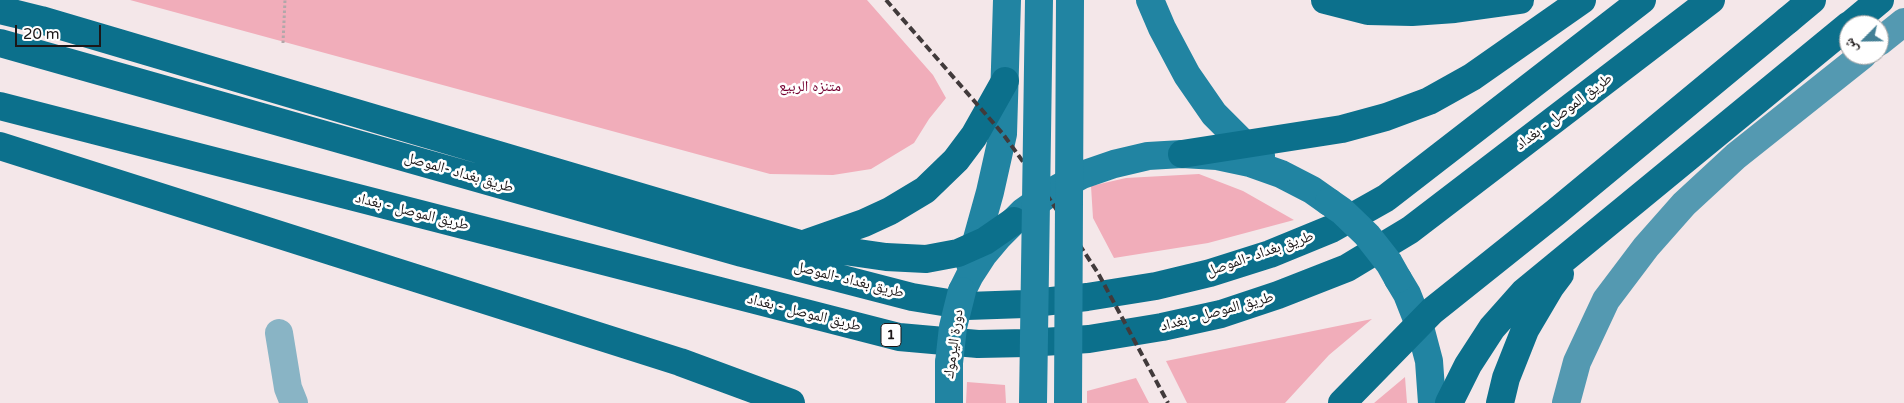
<!DOCTYPE html>
<html>
<head>
<meta charset="utf-8">
<style>
	body { margin:0 }
	#map { position:relative; width:1904px; height:403px; overflow:hidden; background:#f4e7e9; font-family:"Varela Round","Noto Naskh Arabic",sans-serif }
	canvas { display:block }
	.north { position:absolute; left:1839px; top:15px; width:50px; height:50px; box-sizing:border-box; background:#fff; border:1px solid #a4a2a3; border-radius:50%; rotate:247deg; font-size:14px; font-weight:700; line-height:20px; text-align:center; color:#1c1718 }
	.north::after { content:''; display:block; margin:auto; width:18px; height:22px; background:#427f95; clip-path:polygon(50% 0,100% 100%,50% 72%,0 100%) }
	.scale { position:absolute; left:15px; top:25px; width:86px; height:22px; box-sizing:border-box; border:2px solid #1c1718; border-top:0; padding-left:6px; font-size:15px; line-height:18px; white-space:nowrap; color:#1c1718; -webkit-text-stroke:4px #fff; paint-order:stroke }
</style>
</head>
<body>
<div id="map">
<canvas width="1904" height="403"></canvas>
<div class="north">ش</div>
<div class="scale">20 m</div>
</div>
<script>
const c = document.querySelector('canvas').getContext('2d');
c.lineJoin = 'round';
function fill(path, color) {
  c.fillStyle = color;
  c.fill(path, 'evenodd');
}
function shape(rows) {
  const path = new Path2D();
  for (const r of rows) {
    path.moveTo(r[0], r[1]);
    for (let i = 2; i < r.length; i += 2) path.lineTo(r[i], r[i + 1]);
  }
  return path;
}
function stroke(path, color, width, dash) {
  c.strokeStyle = color;
  c.lineWidth = width;
  c.lineCap = dash ? 'butt' : 'round';
  c.setLineDash(dash || []);
  c.stroke(path);
}
function write(font, color, halo, rows, align = 'center') {
  c.font = font + ' "Varela Round","Noto Naskh Arabic",sans-serif';
  c.lineWidth = 5;
  c.setLineDash([]);
  c.textBaseline = 'middle';
  c.strokeStyle = halo;
  c.fillStyle = color;
  for (const [text, x, y, turn = 0] of rows) {
    c.save();
    c.translate(x, y);
    c.rotate((+turn || 0) * Math.PI / 180);
    c.textAlign = isNaN(turn) ? turn : align;
    if (halo) c.strokeText(text, 0, 0);
    c.fillText(text, 0, 0);
    c.restore();
  }
}
fill(shape([
	[130,0,867,0,933,75,946,98,929,119,914,143,871,169,833,175,770,174],
	[1199,174,1243,191,1294,220,1208,243,1114,258,1093,218,1091,186,1126,178],
	[1372,319,1329,355,1285,403,1187,403,1166,361],
	[1405,377,1407,403,1374,403],
	[1136,378,1149,403,1087,403,1087,391],
	[967,382,1005,385,1006,403,966,403]
]), '#f1adba');
stroke(shape([
	[283,43,285,0]
]), '#b2a7a9', 3, [2.5, 2.5]);
stroke(shape([
	[279,333,288,388,294,403]
]), '#89b4c5', 28);
stroke(shape([
	[1879,42,1904,22],
	[1566,403,1577,362,1606,300,1646,247,1684,204,1736,156,1863,55]
]), '#5499b1', 28);
stroke(shape([
	[1150,0,1162,28,1187,75,1214,114,1244,144,1261,156],
	[970,264,990,192,1003,134,1007,0],
	[1398,279,1407,294,1420,327,1429,361,1432,403],
	[962,291,970,275,983,255,999,236,1023,212,1051,192,1082,175,1114,164,1148,156,1182,154,1217,156,1250,163,1281,174,1312,190,1329,202],
	[949,403,949,363]
]), '#2184a2', 28);
stroke(shape([
	[1325,0,1368,11,1412,12,1455,9,1520,0],
	[0,10,41,20,803,245,886,257,926,259,958,253,985,241,1014,221],
	[1788,20,1812,0],
	[1850,25,1880,0],
	[0,43,742,253,912,297,967,306,1025,304,1087,297,1156,286,1210,273,1270,254,1331,229,1386,198,1642,0],
	[0,106,899,337,978,344,1027,343,1089,339,1162,327,1221,314,1278,295,1347,268,1410,230,1711,0],
	[0,146,680,362,791,403],
	[1182,154,1342,129,1386,117,1429,101,1472,77,1582,0],
	[807,243,864,223,890,211,925,190,956,160,974,136,1005,81],
	[1449,403,1468,365,1492,328,1524,292,1849,25],
	[1500,403,1506,378,1525,330,1551,286,1560,274]
]), '#0c708c', 28);
stroke(shape([
	[886,0,1003,134,1047,195,1098,273,1168,403]
]), '#413a3b', 4, [8, 4]);
stroke(shape([
	[1329,202,1342,211,1367,235,1389,263,1398,279],
	[949,363,953,327,962,291],
	[1033,403,1039,0],
	[1068,403,1070,0]
]), '#2184a2', 28);
stroke(shape([
	[1342,403,1432,311,1556,212,1788,20]
]), '#0c708c', 28);
for (const [x, y, w] of [
	[891,335,20]
]) {
  const box = new Path2D();
  box.roundRect(x - w / 2, y - 11.5, w, 23, 4);
  c.fillStyle = '#fff';
  c.fill(box);
  stroke(box, '#1c1718', 1);
}
write('bold 14px', '#1c1718', null, [
	["1",891,335]
]);
write('15px', '#750031', '#fff', [
	["متنزه الربيع",810,87]
]);
write('15px', '#1c1718', '#fff', [
	["طريق الموصل - بغداد",1564,112,-37],
	["طريق بغداد -الموصل",459,173,16],
	["طريق الموصل - بغداد",412,212,14],
	["طريق بغداد -الموصل",1260,254,-19],
	["طريق بغداد -الموصل",849,280,14],
	["طريق الموصل - بغداد",1217,312,-15],
	["طريق الموصل - بغداد",804,313,14],
	["دورة اليرموك",954,344,-82]
]);
</script>
</body>
</html>
